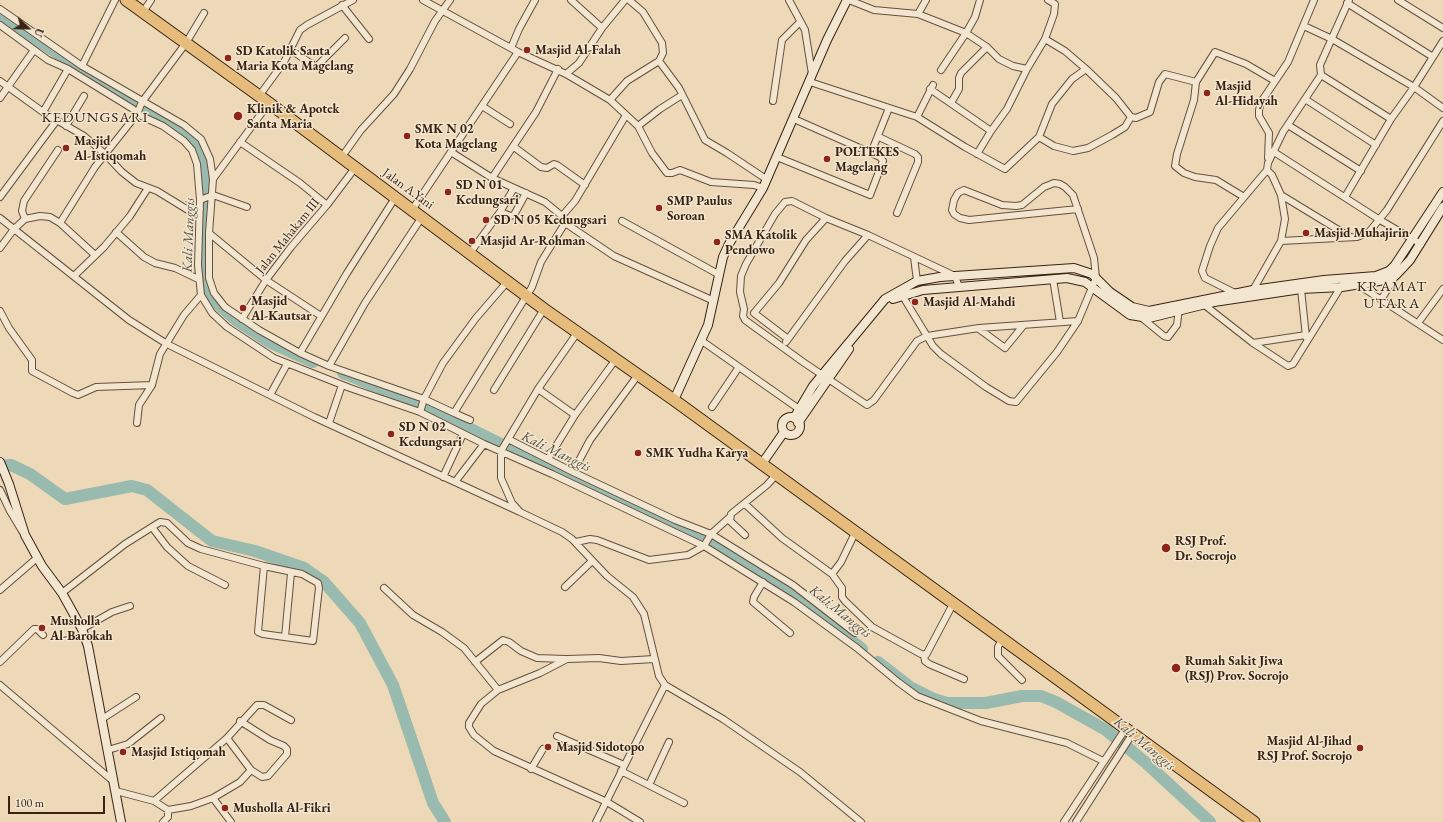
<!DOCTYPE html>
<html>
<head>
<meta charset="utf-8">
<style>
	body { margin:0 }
	#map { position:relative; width:1443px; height:822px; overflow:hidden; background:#edd8b7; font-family:"EB Garamond",serif }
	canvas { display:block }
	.north { position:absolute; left:8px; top:8px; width:40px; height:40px; -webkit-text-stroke:3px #f3e6d0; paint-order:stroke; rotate:112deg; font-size:11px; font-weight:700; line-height:16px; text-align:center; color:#382313 }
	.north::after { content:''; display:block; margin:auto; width:14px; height:18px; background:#382313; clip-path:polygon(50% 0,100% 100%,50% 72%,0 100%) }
	.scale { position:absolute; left:8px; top:796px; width:97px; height:18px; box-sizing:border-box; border:2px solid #382313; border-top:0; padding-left:5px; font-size:12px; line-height:14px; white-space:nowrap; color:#382313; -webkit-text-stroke:3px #f3e6d0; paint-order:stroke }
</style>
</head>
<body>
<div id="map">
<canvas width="1443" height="822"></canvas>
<div class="north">U</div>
<div class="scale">100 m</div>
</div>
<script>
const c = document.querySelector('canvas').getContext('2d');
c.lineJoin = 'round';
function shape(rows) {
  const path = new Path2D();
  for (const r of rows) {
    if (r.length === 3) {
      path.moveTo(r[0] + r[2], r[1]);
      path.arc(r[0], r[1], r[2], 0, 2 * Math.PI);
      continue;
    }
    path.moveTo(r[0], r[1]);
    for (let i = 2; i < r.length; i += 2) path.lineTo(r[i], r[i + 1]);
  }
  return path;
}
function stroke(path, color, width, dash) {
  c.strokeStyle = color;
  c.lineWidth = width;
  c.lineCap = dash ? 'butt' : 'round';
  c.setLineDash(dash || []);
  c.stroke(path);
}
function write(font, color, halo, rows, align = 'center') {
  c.font = font + ' "EB Garamond",serif';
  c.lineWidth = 3;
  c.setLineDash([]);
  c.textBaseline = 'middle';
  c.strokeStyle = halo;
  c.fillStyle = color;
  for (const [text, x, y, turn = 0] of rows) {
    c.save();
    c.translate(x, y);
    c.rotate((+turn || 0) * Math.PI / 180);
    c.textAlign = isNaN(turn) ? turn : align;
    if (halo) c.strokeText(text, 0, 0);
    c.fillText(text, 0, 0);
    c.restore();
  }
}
stroke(shape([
	[0,17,83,69,183,130,197,141,206,174,202,241,202,283,218,304,236,320,269,342,313,362],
	[343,373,429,408,537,462,719,547,796,596,862,649],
	[0,466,11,465,30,474,65,499,132,486,147,490,212,541,255,551,304,568,324,582,360,623,393,685,433,803,445,822],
	[878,662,910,687,934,699,947,703,986,703,1022,696,1041,696,1056,702,1106,730,1145,762,1210,822]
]), '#99baae', 12);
const street = shape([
	[423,0,518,52,566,74,610,100,638,126,652,153,667,173,672,173,680,170,711,182,754,185,763,188],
	[571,0,602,28],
	[629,0,643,12,662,43,663,53,659,61,679,88,705,140,727,153,766,179],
	[789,0,805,30,812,74],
	[849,0,874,10,918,14,966,33,987,47,999,59,1013,66,1027,69,1045,39,1065,51,1086,69],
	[1398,0,1443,28],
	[1347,3,1433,57],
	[342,5,369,39],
	[0,9,82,66,115,0],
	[143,12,151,0],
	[918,14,926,0],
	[0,25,48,60,68,69,133,109,137,114,163,126,184,141,192,150,197,164,200,200],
	[1304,26,1332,39,1414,87,1443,108],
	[1045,39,1054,14,1055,4,1048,0],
	[511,48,519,29,535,0],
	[291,50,316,67,345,38],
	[82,66,184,125,201,139,210,159,213,179,209,233,209,278,214,293,225,307,259,330,300,353,329,366,424,399,454,413,532,287,541,262,565,223,562,216,545,202,492,178],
	[941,70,966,33,975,17,980,0],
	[566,74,579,63,602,28,625,0],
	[1321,75,1391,119],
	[0,81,43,112,84,136,105,154,122,172,136,183,157,191,188,210,200,209],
	[810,82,917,117,965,147,1005,169,1039,137,1054,146,1073,151,1088,148,1112,135,1125,127,1131,117,1136,118,1150,112,1159,82,1165,74,1196,82],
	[930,89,991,131],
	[259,96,284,62,300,30,307,25,353,0],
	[0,98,34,50],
	[1305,99,1376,145],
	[610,100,627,81,659,61],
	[773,101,782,40,800,22],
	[951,103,959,89,959,78,961,73,987,47],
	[482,106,510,124],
	[43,112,68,69],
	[917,117,933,85],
	[794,119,871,153,889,108],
	[1288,125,1361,171],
	[66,126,84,96],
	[638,126,660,109,682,95],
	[879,137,915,154,918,157,918,162,897,213],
	[1039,137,1052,104,1072,79,1086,69,1116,98,1131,117],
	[240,142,300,183,327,205],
	[514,147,541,167,547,168,554,164,557,165,585,185],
	[451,152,492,178,536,112,558,69],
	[1274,152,1380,220,1421,244],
	[977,154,991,131,1007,109,1027,69],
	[777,157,870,195,883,161,880,157,871,153],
	[341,158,361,130,394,94,410,69,435,21,450,0],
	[1268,158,1269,133,1259,116,1259,110,1261,102,1288,62,1314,0],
	[213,179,269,103],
	[1281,195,1350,237],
	[0,197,57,120],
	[1244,197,1216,180,1195,177,1184,173,1175,166,1177,154,1194,100,1196,82,1215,52,1246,64,1275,81],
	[1345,197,1391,119,1414,87,1443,41],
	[412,210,518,52],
	[500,212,511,216,514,215,526,193],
	[562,216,575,201,626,115],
	[0,218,129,320,167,344,314,417,518,511],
	[25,219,22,211,24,201,58,150],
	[622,221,718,274],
	[60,223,95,167,137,114,142,102,186,43,204,13],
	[565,223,614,256,714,301],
	[116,232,144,257,155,263,175,268,198,279],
	[209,233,266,280,321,316],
	[1281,241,1357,237,1369,232,1387,210,1443,121],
	[0,248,14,229,25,219,40,216,50,217,60,223,95,255],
	[470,253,500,212,514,188],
	[914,257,917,281],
	[74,276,104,247,130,216,148,188],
	[1053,279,1060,322],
	[1357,284,1443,340],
	[959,287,955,276,868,235,826,218,792,201,785,202,775,214,746,264,741,276,740,292,744,309,743,316,745,320,803,362,867,405,874,400,917,341,927,336,979,328,1078,321],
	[1301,289,1306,337],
	[1253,290,1281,241,1285,219,1281,195,1272,175,1267,170,1268,163,1283,132,1321,75,1320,65,1349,0],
	[1237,294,1205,278,1202,271,1210,246,1218,228,1267,170],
	[201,295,212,313,227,327,274,358,350,388,420,412,484,444,552,474,704,546,794,602,857,648,898,682,917,696,981,721,1067,743,1103,761],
	[902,295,933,346,941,354,986,387,1009,401,1016,402,1057,352,1078,321,1096,278,1094,258,1073,195,1065,187,1060,184,1054,183,1044,187,1022,205,1016,206,1002,205,964,190,958,193,954,200,952,210,954,214,960,218,969,220,1078,209],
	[1381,300,1396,275],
	[1202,303,1253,343,1288,366,1293,364,1342,285],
	[0,311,9,328,32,360,32,371,73,393,78,395,96,387,152,385],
	[1142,318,1164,336,1168,337,1177,325,1179,308],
	[242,319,266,280,291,247,327,205,355,168],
	[1418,323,1443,289],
	[979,329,1005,348,1023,326],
	[577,333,538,389,501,451,501,478,512,503,520,512,562,532,572,539,607,576,633,597,644,614,659,676,665,685,723,719,800,772,861,822],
	[788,339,754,313,779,283,806,240,826,218],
	[702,341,799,409],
	[786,342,845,261,868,235],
	[1253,343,1306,335],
	[300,353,347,273,395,198],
	[329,366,365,303,422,217],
	[538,389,575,415],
	[494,390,544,309],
	[270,395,287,364],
	[712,407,739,367],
	[420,412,424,399,443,363,476,318,508,281],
	[454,413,470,420],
	[137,423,139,405,152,385,160,354,184,315,201,295,198,265,200,200,213,195,247,207],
	[329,423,342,385],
	[508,439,573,472,675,520,711,534,793,585,855,633],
	[548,459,575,415,616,359],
	[573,472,590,440,638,375],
	[443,477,463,434],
	[455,482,484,444],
	[0,490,10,511,22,531],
	[745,504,782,538,832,574],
	[152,527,167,547,188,566,225,585],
	[855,533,841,562,832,574,842,588,842,597,845,601,872,627,921,654,926,655,953,604],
	[745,535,730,521,731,514,767,485,776,475],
	[576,542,590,539,597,540,649,560,688,555,704,546,711,534,730,517],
	[264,566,302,574,318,583,319,588,313,641,263,634,258,632,264,566],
	[763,582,754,597,753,602,790,633],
	[565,587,592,561],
	[384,588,413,615,442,632,464,648,498,690],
	[0,590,37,558],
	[62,593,125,544,160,522,167,523,188,543,201,549,264,566],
	[82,629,112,612,130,606],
	[285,637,291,573],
	[1002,639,998,647,998,656,1022,680],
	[924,655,925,661,929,664,964,679],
	[0,662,34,629,37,629,43,635],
	[475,662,503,640,509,642,521,651,537,658,565,659],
	[0,685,113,781],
	[102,719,136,697],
	[557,736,624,765],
	[227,738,251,770],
	[108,750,128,744,161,718],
	[531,769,543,749],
	[621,771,684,803],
	[649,785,669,742],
	[116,791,154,801,168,810,191,806,213,798,231,822],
	[213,798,240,782,251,770,262,777,268,776,287,754,287,749,284,746,270,740,240,721],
	[154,801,227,738,257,705,264,705,291,720],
	[163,822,168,817,168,810],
	[596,822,665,685],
	[640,822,607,802,494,751,474,735,469,727,469,723,481,704,498,690,540,673,567,659,599,658,621,661,654,659],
	[1064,822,1126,728],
	[1076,822,1133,733]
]);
const secondary = shape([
	[893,299,923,290,1067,278,1085,282,1130,315,1149,318,1214,302,1301,289,1342,287,1385,280,1396,275,1410,260,1443,207],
	[674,400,708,325,723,257,729,244,763,188,827,40,847,0],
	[791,426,9],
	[794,418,813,386,885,299,917,281,940,277,1074,268,1092,274,1110,292,1132,307,1149,311,1253,290,1324,280,1376,276,1389,271,1395,265,1443,192],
	[798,423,849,349],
	[0,462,9,484,25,535,42,566,62,593,82,629,88,646,121,822],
	[761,465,784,432]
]);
const highway = shape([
	[126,0,269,103,544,309,674,400,1254,822]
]);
stroke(street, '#65503c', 8);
stroke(secondary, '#382313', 10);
stroke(highway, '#382313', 13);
stroke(street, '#f3e6d0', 6);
stroke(secondary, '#f3e6d0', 8);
stroke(highway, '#e6bc7c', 11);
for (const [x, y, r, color] of [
	[527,50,4,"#8f2418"],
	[228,58,4,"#8f2418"],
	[1207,93,4,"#8f2418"],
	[238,116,5,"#8f2418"],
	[407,136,4,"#8f2418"],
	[66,148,4,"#8f2418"],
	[827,159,4,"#8f2418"],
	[448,192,4,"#8f2418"],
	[659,208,4,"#8f2418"],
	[486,220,4,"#8f2418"],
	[1306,233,4,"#8f2418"],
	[472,241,4,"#8f2418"],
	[717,242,4,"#8f2418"],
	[915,302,4,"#8f2418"],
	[243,308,4,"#8f2418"],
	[391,434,4,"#8f2418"],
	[638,453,4,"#8f2418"],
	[1166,548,5,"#8f2418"],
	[42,628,4,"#8f2418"],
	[1176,668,5,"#8f2418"],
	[548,747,4,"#8f2418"],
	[1360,748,4,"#8f2418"],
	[123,752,4,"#8f2418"],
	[225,808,4,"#8f2418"]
]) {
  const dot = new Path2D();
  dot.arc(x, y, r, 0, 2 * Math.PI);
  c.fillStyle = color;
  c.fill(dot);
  stroke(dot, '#f3e6d0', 1.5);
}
write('bold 13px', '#382313', '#f3e6d0', [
	["Masjid Al-Falah",535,50],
	["SD Katolik Santa",236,51],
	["Maria Kota Magelang",236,66],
	["Masjid",1215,86],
	["Al-Hidayah",1215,101],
	["Klinik & Apotek",247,109],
	["Santa Maria",247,124],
	["SMK N 02",415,129],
	["Kota Magelang",415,144],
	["Masjid",74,141],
	["Al-Istiqomah",74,156],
	["POLTEKES",835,152],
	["Magelang",835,167],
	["SD N 01",456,185],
	["Kedungsari",456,200],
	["SMP Paulus",667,201],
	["Soroan",667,216],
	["SD N 05 Kedungsari",494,220],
	["Masjid Muhajirin",1314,233],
	["SMA Katolik",725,235],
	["Pendowo",725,250],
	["Masjid Ar-Rohman",480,241],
	["Masjid",251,301],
	["Al-Kautsar",251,316],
	["Masjid Al-Mahdi",923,302],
	["SD N 02",399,427],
	["Kedungsari",399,442],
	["SMK Yudha Karya",646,453],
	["RSJ Prof.",1175,541],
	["Dr. Soerojo",1175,556],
	["Musholla",50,621],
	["Al-Barokah",50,636],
	["Rumah Sakit Jiwa",1185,661],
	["(RSJ) Prov. Soerojo",1185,676],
	["Masjid Al-Jihad",1352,741,"right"],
	["RSJ Prof. Soerojo",1352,756,"right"],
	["Masjid Sidotopo",556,747],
	["Masjid Istiqomah",131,752],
	["Musholla Al-Fikri",233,808]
], 'left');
write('13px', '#382313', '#f3e6d0', [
	["Jalan A.Yani",408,189,36],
	["Jalan Mahakam III",288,236,-51]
]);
write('italic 14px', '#555042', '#f3e6d0', [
	["Kali Manggis",189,235,-88],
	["Kali Manggis",556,452,26],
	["Kali Manggis",840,612,39],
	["Kali Manggis",1144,744,40]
]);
c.letterSpacing = '1px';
write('15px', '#382313', '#f3e6d0', [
	["KEDUNGSARI",95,118],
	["KRAMAT",1392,287],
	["UTARA",1392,304]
]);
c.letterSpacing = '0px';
</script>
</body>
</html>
